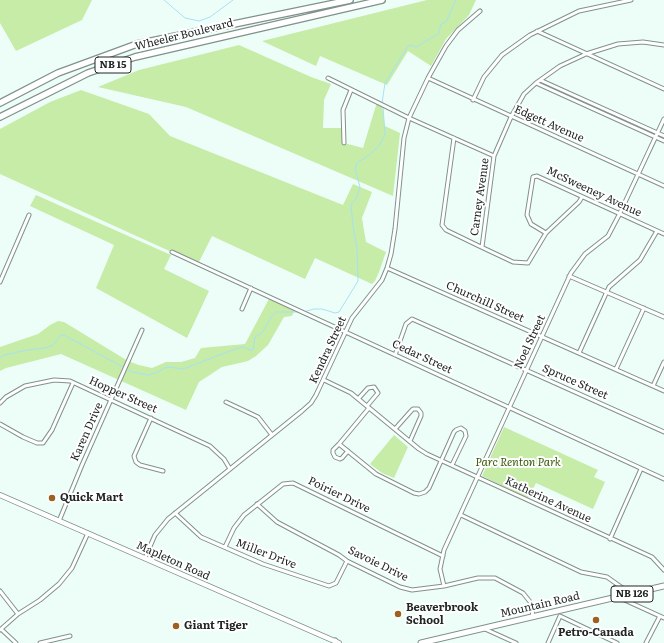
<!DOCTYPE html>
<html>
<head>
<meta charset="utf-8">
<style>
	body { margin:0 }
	canvas { display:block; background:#edfef9 }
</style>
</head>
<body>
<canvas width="664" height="643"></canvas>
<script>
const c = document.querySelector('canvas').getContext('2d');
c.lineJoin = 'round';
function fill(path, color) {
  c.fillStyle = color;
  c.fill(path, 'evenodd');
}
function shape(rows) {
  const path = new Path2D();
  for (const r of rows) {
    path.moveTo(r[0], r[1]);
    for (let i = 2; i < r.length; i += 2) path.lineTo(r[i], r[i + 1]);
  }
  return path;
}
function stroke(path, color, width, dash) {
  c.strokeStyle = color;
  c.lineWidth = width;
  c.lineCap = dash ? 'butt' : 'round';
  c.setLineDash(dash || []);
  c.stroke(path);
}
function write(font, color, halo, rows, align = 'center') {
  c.font = font + ' Literata,serif';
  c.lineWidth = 4;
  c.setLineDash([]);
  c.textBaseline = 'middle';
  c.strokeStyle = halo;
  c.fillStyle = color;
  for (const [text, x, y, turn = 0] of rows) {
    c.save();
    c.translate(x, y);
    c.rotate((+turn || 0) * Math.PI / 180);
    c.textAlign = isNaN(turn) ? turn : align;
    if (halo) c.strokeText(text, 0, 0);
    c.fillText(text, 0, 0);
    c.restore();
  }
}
fill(shape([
	[0,0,92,0,82,20,16,51,0,23],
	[427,0,476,0,469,15,446,39,431,66,408,51,387,85,320,56,316,66,262,41],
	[239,45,311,77,331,84,324,100,323,128,344,128,344,143,363,148,377,102,382,105,385,126,400,133,393,196,186,107,98,87,139,70],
	[81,90,149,114,170,136,343,205,353,184,372,192,362,218,366,242,386,252,379,272,375,281,372,284,315,258,305,279,212,236,198,264,0,174,0,129,50,102],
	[36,195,171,255,164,269,209,291,187,338,96,288,114,245,30,206],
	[270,297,295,309,292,316,284,317,268,345,256,356,248,361,222,367,199,382,186,410,61,354,6,368,0,371,0,347,38,334,50,325,58,321,64,322,128,361,139,365,152,368,166,362,181,362,195,358,201,348,245,344],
	[504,427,598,470,594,477,605,482,593,509,536,483,528,498,482,476],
	[394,435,408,447,394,478,382,473,370,464]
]), '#c6eca7');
stroke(shape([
	[164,0,185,18,199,21,210,17,233,0],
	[382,103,385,83,408,46,411,45,416,47,438,34,441,24,446,22,456,0],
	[303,312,314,309,322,309,335,313,339,312,358,281,357,248,353,226,351,205,357,197,360,187,355,169,357,163,369,155,379,146,385,135,383,106],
	[0,358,4,355,27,350,46,348,53,345,60,336,64,335,132,372,149,375,158,372,164,368,169,367,183,369,238,348,244,347,249,350,253,350,255,337,262,333,272,316,276,312,300,312]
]), '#a6e1f5', 1);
const minor = shape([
	[537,31,664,89],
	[328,78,409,118,494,156],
	[428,78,664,186],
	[540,80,664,136],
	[536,83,664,141],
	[473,100,484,77,502,55,530,35,579,11,631,0],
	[454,138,442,225,446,230,479,246,513,262,528,263,546,233,579,202,582,197],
	[344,143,343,110,351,90],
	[546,233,531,224,527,215,533,177,537,176,664,234],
	[482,247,494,156,511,117,524,94,536,83,560,66,586,54,618,44,643,42,664,45],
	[172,252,664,479],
	[387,268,664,391],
	[569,276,664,317],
	[0,282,29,215],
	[242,309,251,288],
	[579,353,609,287,640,260,657,231],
	[395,355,406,324,412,319,664,432],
	[616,369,644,308],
	[324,380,351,393,419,449,427,454,652,557,664,570],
	[653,386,664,362],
	[358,399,368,388,374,387,378,393,367,406],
	[226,402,258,417,272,435],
	[0,403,6,397,25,386,54,380,70,381,210,446,224,459,230,469],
	[369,408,339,444,376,474,414,493,419,494,425,492,429,488,454,432,456,430,461,428,465,431,466,436,452,465],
	[151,418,134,456,136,462,140,465,163,471],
	[0,424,23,437,37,443,43,443,52,430,73,383],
	[395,429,411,411,413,409,418,409,421,413,421,416,410,441],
	[339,444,333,450,333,453,335,457,340,459,342,458,348,451],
	[257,504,277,522,339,555,347,561,400,587,412,590,444,586,478,578,495,578,523,593,531,603,533,617],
	[175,513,201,537,263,564,329,586,336,583,347,561],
	[461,515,581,572,607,577,631,594],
	[59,521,82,465,142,330],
	[610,539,641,469],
	[225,547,234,528,244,515,283,484,293,483,443,556],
	[145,558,155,535,168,519,302,411,311,403,316,395,352,318,382,280,387,268,391,254,395,229,404,138,409,118,428,78,446,46,458,30,480,11],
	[444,586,440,569,444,550,571,273,585,254,608,236,619,215,664,119],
	[0,591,18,614],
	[618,597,664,618],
	[560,616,617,643],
	[1,629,16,643],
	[485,629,516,643],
	[0,630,18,614,40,600,59,584,72,568,88,533],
	[40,643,70,636],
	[548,643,560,616],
	[646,643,660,616]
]);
const secondary = shape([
	[0,495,339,643]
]);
const primary = shape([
	[335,641,336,643],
	[421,643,664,586]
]);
const motorway = shape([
	[0,103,58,73,137,44,350,0],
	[0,117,88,73,135,57,382,0]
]);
stroke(minor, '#81918c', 5);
stroke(secondary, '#81918c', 6);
stroke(primary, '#81918c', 7);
stroke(motorway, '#81918c', 8);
stroke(minor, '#fff', 3);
stroke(secondary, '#fff', 4.5);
stroke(primary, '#fff', 5);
stroke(motorway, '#fff', 5.5);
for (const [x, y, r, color] of [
	[52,498,4,"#9c6121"],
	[398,614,4,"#9c6121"],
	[596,620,4,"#9c6121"],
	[176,626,4,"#9c6121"]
]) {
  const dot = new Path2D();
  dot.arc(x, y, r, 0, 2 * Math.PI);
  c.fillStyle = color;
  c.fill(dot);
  stroke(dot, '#fff', 1.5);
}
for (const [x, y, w] of [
	[113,65,36],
	[632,594,42]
]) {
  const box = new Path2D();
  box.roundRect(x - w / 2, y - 8, w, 16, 3);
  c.fillStyle = '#fff';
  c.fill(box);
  stroke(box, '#212726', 1);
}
write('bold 10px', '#212726', null, [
	["NB 15",113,65],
	["NB 126",632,594]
]);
write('11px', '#212726', '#fff', [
	["Wheeler Boulevard",184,35,-14],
	["Edgett Avenue",549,124,24],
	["McSweeney Avenue",594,192,25],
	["Carney Avenue",480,197,-82],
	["Churchill Street",485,302,24],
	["Noel Street",530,342,-65],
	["Kendra Street",328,350,-65],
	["Cedar Street",422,357,25],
	["Spruce Street",575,382,24],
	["Hopper Street",123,395,24],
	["Karen Drive",87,432,-66],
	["Poirier Drive",339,495,26],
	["Katherine Avenue",548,500,25],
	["Miller Drive",266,554,21],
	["Mapleton Road",173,561,24],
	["Savoie Drive",378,564,26],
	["Mountain Road",540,605,-13]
]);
write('italic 11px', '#385b0a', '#fff', [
	["Parc Renton Park",518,463]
]);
write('bold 11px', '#212726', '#fff', [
	["Quick Mart",60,498],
	["Beaverbrook",406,608],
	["School",406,621],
	["Giant Tiger",184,626],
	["Petro-Canada",596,633,"center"]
], 'left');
</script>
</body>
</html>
